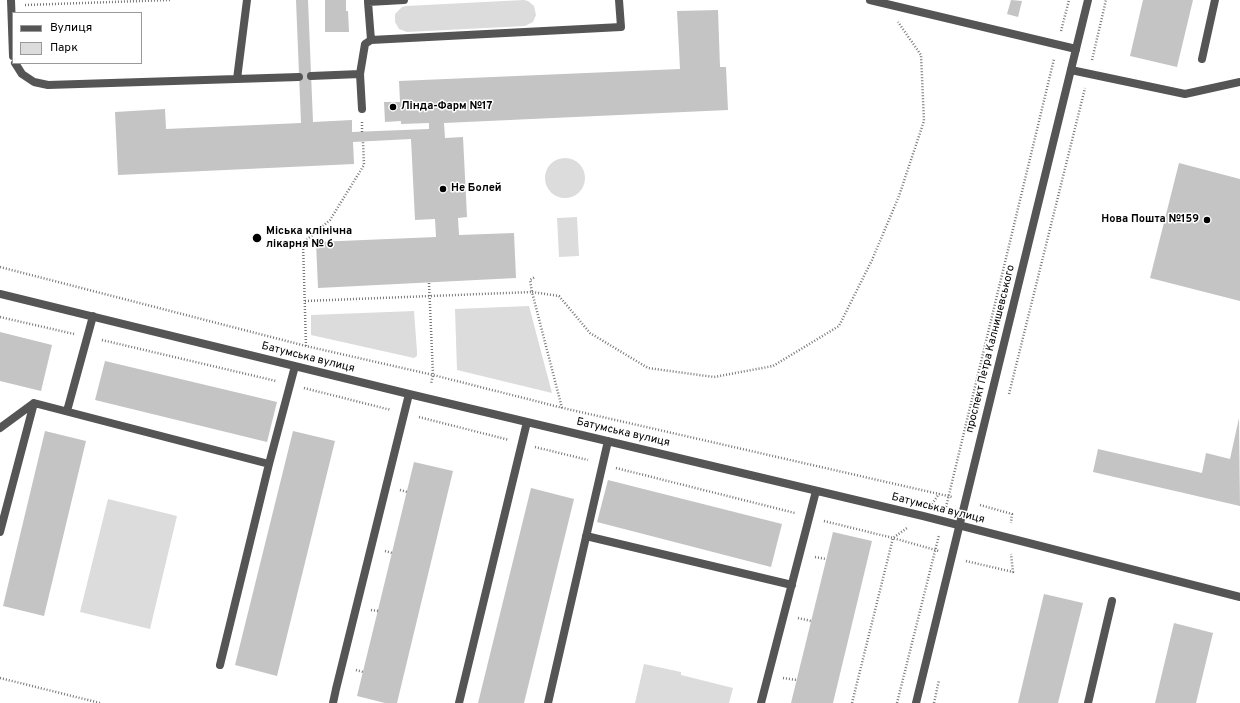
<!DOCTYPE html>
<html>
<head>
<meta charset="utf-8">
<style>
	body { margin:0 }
	#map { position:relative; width:1240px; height:703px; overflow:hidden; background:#fff; font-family:Overpass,sans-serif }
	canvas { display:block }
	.legend { position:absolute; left:12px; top:12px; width:130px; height:52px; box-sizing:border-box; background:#fff; border:1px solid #999; margin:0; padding:5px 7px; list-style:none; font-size:12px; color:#000 }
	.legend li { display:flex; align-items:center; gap:8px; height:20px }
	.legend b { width:20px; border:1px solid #999 }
</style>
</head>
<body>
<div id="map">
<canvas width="1240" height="703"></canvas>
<ul class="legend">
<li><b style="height:5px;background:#555"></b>Вулиця</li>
<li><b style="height:11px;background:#dcdcdc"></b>Парк</li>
</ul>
</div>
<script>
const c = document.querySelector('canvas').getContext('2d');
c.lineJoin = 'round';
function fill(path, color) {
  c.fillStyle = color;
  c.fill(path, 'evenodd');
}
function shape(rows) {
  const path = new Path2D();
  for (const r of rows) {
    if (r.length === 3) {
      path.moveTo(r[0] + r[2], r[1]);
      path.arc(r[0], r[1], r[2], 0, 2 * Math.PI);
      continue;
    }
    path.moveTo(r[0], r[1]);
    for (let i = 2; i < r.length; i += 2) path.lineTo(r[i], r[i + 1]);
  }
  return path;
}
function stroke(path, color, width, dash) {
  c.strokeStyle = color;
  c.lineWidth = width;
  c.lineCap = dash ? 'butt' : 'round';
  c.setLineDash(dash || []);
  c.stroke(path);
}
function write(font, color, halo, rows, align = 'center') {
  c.font = font + ' Overpass,sans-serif';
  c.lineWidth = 3;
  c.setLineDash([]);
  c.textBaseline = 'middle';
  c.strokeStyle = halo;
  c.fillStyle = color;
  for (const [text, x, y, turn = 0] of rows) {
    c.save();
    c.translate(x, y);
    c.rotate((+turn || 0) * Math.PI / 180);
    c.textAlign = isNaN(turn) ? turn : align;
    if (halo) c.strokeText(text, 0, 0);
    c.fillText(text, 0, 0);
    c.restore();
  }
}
fill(shape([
	[524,0,528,1,534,6,536,15,533,22,525,26,407,32,399,29,395,22,395,14,402,7,406,6],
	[565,178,20],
	[577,217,579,256,559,257,557,218],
	[529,306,552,393,457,370,455,309],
	[414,311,417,352,417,356,414,358,311,335,311,315],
	[108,499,177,516,150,629,80,612],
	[644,664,681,672,681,675,733,688,729,703,635,703]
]), '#dcdcdc');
fill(shape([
	[296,0,308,0,313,122,352,120,352,132,429,129,429,123,401,124,401,121,385,122,384,102,400,102,399,81,680,69,677,11,718,10,720,67,726,67,728,110,444,123,445,138,463,137,467,217,458,218,459,235,514,233,516,278,318,288,316,242,436,237,435,219,415,220,411,139,353,142,354,164,118,175,115,112,165,109,166,129,301,123],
	[325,0,346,0,346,11,348,11,349,32,325,32],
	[1011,0,1022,1,1018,17,1007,14],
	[1143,0,1193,0,1177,67,1130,56],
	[1179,163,1240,179,1240,301,1150,278],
	[0,332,52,345,41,391,0,381],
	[105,361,277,402,267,442,95,400],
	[1239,418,1240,506,1093,472,1098,449,1202,473,1206,453,1230,459],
	[45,431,86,441,44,616,3,606],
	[293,431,335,441,277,676,235,665],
	[414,462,453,471,397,703,385,703,357,696],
	[608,480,782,524,771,567,597,522],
	[531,488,574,499,524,703,478,703],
	[833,532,872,541,833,703,791,703],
	[1044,594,1083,603,1058,703,1018,703],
	[1174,623,1213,633,1196,703,1155,703]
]), '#c4c4c4');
stroke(shape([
	[25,5,170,0],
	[1061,31,1069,0],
	[1092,60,1106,0],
	[362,122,362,132],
	[0,267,306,346,433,375,563,408,952,497],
	[429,283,433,375,431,384],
	[305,301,532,292,530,280,535,277],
	[0,317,74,334],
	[102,340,276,381],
	[306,346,303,243,330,220,364,165,363,141],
	[304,388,391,410],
	[1009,394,1085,88],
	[562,408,532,292,559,296,590,333,648,368,714,377,773,366,839,326,872,260,899,196,924,121,921,55,898,22],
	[419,417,509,440],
	[535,447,588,460],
	[616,468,795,513],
	[400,490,407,492],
	[932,504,939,494],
	[980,505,1012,514,1011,523],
	[946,507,1054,59],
	[824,521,893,538,939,551],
	[385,551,392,553],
	[815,557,826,559],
	[966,561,1013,572,1011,554],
	[371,610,378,611],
	[798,618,811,621],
	[356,670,363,672],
	[0,678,100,703],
	[783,678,797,680],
	[852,703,893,538,907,528],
	[897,703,939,535],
	[934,703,939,680]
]), '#777', 2.5, [1, 2]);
stroke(shape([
	[11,0,13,56],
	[368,0,368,2,404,0],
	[870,0,1076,49],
	[371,40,621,27,619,0],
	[1202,59,1215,0],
	[15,63,22,74,34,82,48,85,299,77],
	[1071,70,1185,94,1240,82],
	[311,76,360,74],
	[237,79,247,0],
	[362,109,360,74,365,44,371,40,368,2],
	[1088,703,1112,601]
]), '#555', 8);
stroke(shape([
	[0,294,409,394,923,516,1240,597],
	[67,411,93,316],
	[0,428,34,403,269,464],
	[0,532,34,403],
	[586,536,792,585],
	[220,665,269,464,295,366],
	[333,703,336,689,409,394],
	[459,703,527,422],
	[548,703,608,441],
	[761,703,816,491]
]), '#555', 8);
stroke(shape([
	[916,703,1088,0]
]), '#555', 8);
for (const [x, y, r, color] of [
	[393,107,4,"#000"],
	[443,189,4,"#000"],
	[1207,220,4,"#000"],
	[257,238,5,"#000"]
]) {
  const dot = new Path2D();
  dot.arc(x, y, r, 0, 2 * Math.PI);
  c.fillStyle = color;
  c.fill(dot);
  stroke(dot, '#fff', 1.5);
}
write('bold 11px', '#000', '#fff', [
	["Лінда-Фарм №17",401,107],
	["Не Болей",451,189],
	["Нова Пошта №159",1199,220,"right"],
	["Міська клінічна",266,232],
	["лікарня № 6",266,245]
], 'left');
write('11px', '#000', '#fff', [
	["проспект Петра Калнишевського",991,349,-76],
	["Батумська вулиця",308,358,14],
	["Батумська вулиця",623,433,13],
	["Батумська вулиця",938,509,14]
]);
</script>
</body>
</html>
